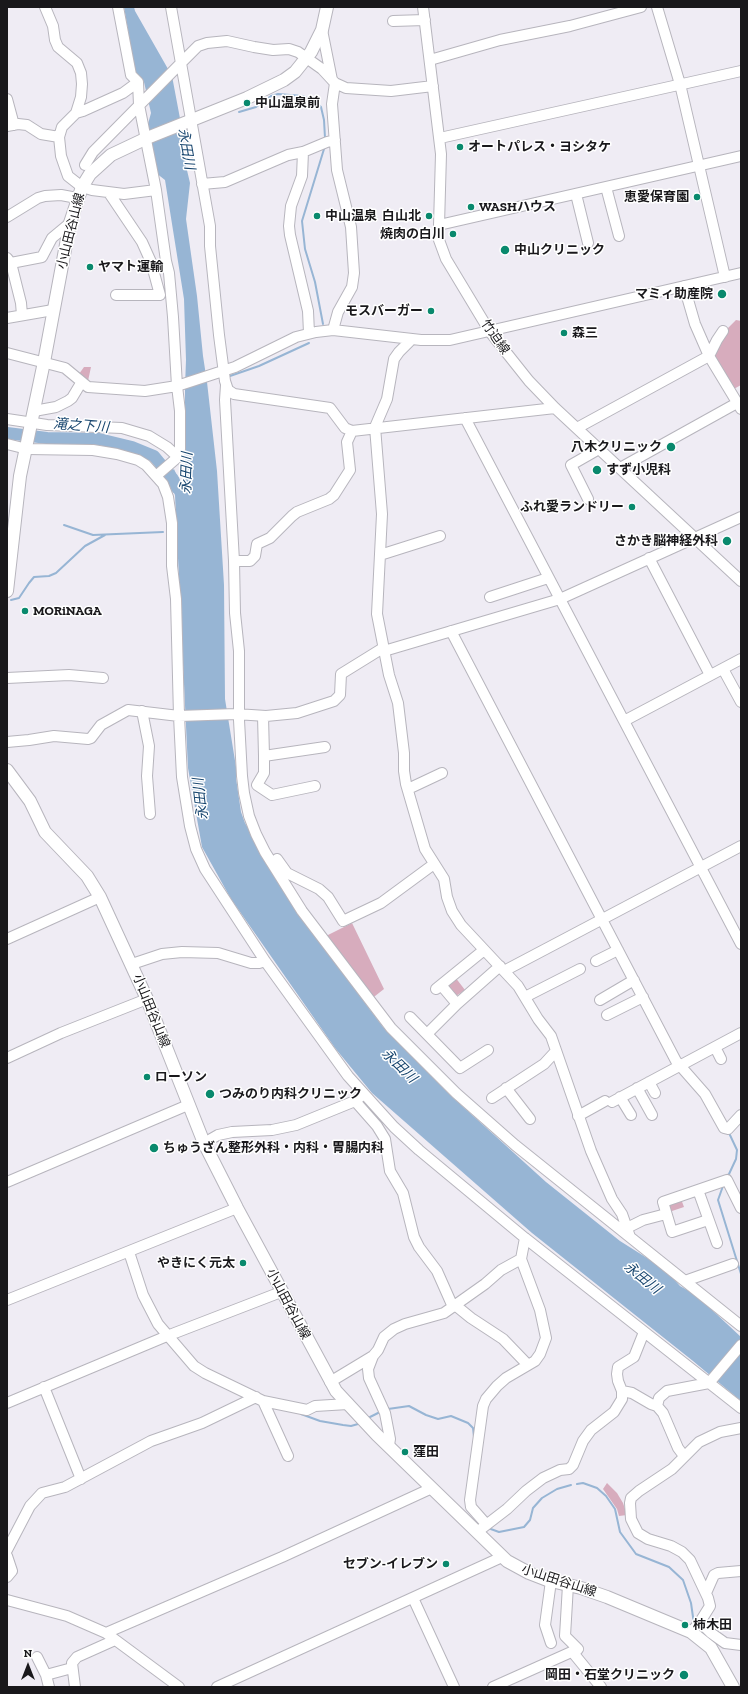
<!DOCTYPE html>
<html>
<head>
<meta charset="utf-8">
<style>
	body { margin:0 }
	#map { position:relative; width:748px; height:1694px; overflow:hidden; background:#efecf4; font-family:"Zilla Slab",serif }
	canvas { display:block }
	.frame { position:absolute; inset:0; border:8px solid #19181b; pointer-events:none }
	.north { position:absolute; left:8px; top:1646px; width:40px; height:40px; -webkit-text-stroke:3px #fff; paint-order:stroke; rotate:0deg; font-size:11px; font-weight:700; line-height:16px; text-align:center; color:#19181b }
	.north::after { content:''; display:block; margin:auto; width:14px; height:18px; background:#19181b; clip-path:polygon(50% 0,100% 100%,50% 72%,0 100%) }
</style>
</head>
<body>
<div id="map">
<canvas width="748" height="1694"></canvas>
<div class="frame"></div>
<div class="north">N</div>
</div>
<script>
const c = document.querySelector('canvas').getContext('2d');
c.lineJoin = 'round';
function fill(path, color) {
  c.fillStyle = color;
  c.fill(path, 'evenodd');
}
function shape(rows) {
  const path = new Path2D();
  for (const r of rows) {
    path.moveTo(r[0], r[1]);
    for (let i = 2; i < r.length; i += 2) path.lineTo(r[i], r[i + 1]);
  }
  return path;
}
function stroke(path, color, width, dash) {
  c.strokeStyle = color;
  c.lineWidth = width;
  c.lineCap = dash ? 'butt' : 'round';
  c.setLineDash(dash || []);
  c.stroke(path);
}
function write(font, color, halo, rows, align = 'center') {
  c.font = font + ' "Zilla Slab","Noto Sans JP",serif';
  c.lineWidth = 3;
  c.setLineDash([]);
  c.textBaseline = 'middle';
  c.strokeStyle = halo;
  c.fillStyle = color;
  for (const [text, x, y, turn = 0] of rows) {
    c.save();
    c.translate(x, y);
    c.rotate((+turn || 0) * Math.PI / 180);
    c.textAlign = isNaN(turn) ? turn : align;
    if (halo) c.strokeText(text, 0, 0);
    c.fillText(text, 0, 0);
    c.restore();
  }
}
fill(shape([
	[736,320,741,321,741,385,732,390,713,353,725,331],
	[84,367,91,367,88,381,79,374],
	[352,923,384,989,370,1000,326,936],
	[455,977,465,990,456,996,447,984],
	[681,1199,684,1207,669,1212,669,1203],
	[607,1483,617,1493,623,1503,627,1515,619,1516,617,1509,603,1489]
]), '#d7acbd');
fill(shape([
	[124,7,134,7,135,11,172,76,182,129,186,166,190,183,186,219,197,296,203,356,207,382,217,471,224,585,225,699,237,773,236,778,241,812,245,823,300,916,383,1027,449,1094,546,1182,620,1241,666,1270,680,1286,696,1295,741,1337,741,1401,693,1361,532,1233,372,1093,335,1048,231,899,202,847,188,768,175,495,166,476,174,469,185,494,185,387,186,360,184,299,165,180,156,173,148,124,151,113,144,82,135,71]
]), '#97b5d4');
stroke(shape([
	[239,112,256,107,271,96,278,94,303,96,315,101,321,107,324,120,325,138],
	[323,324,315,282,305,249,302,221,324,149],
	[230,376,259,366,309,343],
	[64,525,93,535,163,532],
	[11,600,19,598,29,583,34,577,49,576,56,573,85,546,105,535],
	[729,1174,736,1159,737,1150,729,1133],
	[723,1186,718,1200,741,1274],
	[388,1409,409,1406,426,1415,438,1419,451,1416,468,1423,473,1428,474,1437],
	[301,1414,320,1421,343,1425,351,1426,358,1424],
	[368,1418,382,1411],
	[577,1484,583,1483,597,1488,606,1496,615,1509,620,1532,636,1554,669,1567,683,1580,691,1603,694,1624],
	[488,1528,499,1532,524,1527,530,1520,533,1508,542,1498,557,1489,571,1485],
	[698,1629,711,1640,717,1643]
]), '#97b5d4', 2);
stroke(shape([
	[7,433,47,438,99,439,132,447,154,456,173,479,177,488]
]), '#97b5d4', 12);
const minor = shape([
	[45,7,53,26,55,40,58,47,77,63,81,73,82,84,81,97,76,113,62,127,59,137,61,156,68,176,82,187,92,190,124,194,156,190],
	[118,7,131,75,138,82,139,105,156,190,166,261,169,273,173,317,177,386,180,411,180,449,178,457,156,476],
	[171,7,210,226,210,246,219,335,225,381,228,390,234,394,330,408,345,428,352,431,555,408],
	[423,7,441,154,439,225,439,240,446,259,490,332,529,381,555,408,741,581],
	[657,7,680,84,725,277],
	[393,21,425,20],
	[322,30,332,80],
	[430,60,500,40,570,26,641,7],
	[7,99,14,125],
	[76,113,83,111,123,93,138,82],
	[7,126,18,124,27,125,41,134,59,137],
	[440,138,741,71],
	[303,152,302,176,291,206,289,226,290,235,308,311,309,333],
	[85,165,93,152,182,62,198,46,207,43,227,41,254,47,273,50,289,49,298,52,322,69,335,83,346,88,391,91,433,86],
	[202,184,225,182,288,155,303,152,327,142,335,140],
	[606,187,619,236],
	[109,193,142,242,151,262,160,295,116,295],
	[576,194,588,243],
	[7,217,38,198,45,196,61,195,77,198],
	[439,225,741,156],
	[7,258,11,263,21,303,22,315],
	[11,263,42,257,52,238,70,223],
	[684,286,695,324,709,356,741,409],
	[7,318,53,310],
	[333,330,338,312,352,287,354,273,351,227,337,170,332,104,335,83],
	[412,339,399,352,394,359,387,399,375,427,382,514,377,614,389,675,398,703,404,753,404,771,406,784,425,849,444,879,447,897,452,911,461,925,518,986,538,1019,551,1036,591,1151,612,1199,622,1214,630,1237],
	[7,353,65,368,88,387,145,391,177,386,235,367,296,337,316,332,333,330,421,340,450,340,741,273],
	[226,385,225,400,234,561,235,613,239,651,239,720,242,776,244,793,249,816,256,834,265,852,302,911,391,1028,456,1093,515,1145,741,1326],
	[34,411,56,407,68,401,72,398,81,383],
	[465,418,741,944],
	[7,419,47,425,122,428,149,436,167,447,178,457],
	[577,428,709,356,717,340,723,331],
	[7,444,27,449,93,450,117,454,138,460,146,465,163,484,168,497,172,523,172,566,176,599,179,716,182,777,190,826,196,849,205,869,265,961,348,1076,394,1127,419,1150,525,1238,741,1408],
	[620,468,737,403],
	[588,499,571,465,599,449],
	[380,555,440,536],
	[649,558,710,675],
	[234,561,250,561,255,556,257,544,270,538,292,516,297,512,329,499,334,495,350,470,347,442,352,431],
	[490,597,548,578],
	[451,631,676,1061,705,1094,724,1128,728,1129,741,1115],
	[384,651,560,599,741,517],
	[723,669,741,702],
	[7,678,69,675,103,678],
	[142,711,149,746,147,776,150,814],
	[263,716,264,756,325,747],
	[624,721,741,659],
	[7,742,29,740,54,736,88,739,91,738,101,725,128,710,179,716,236,714,266,716,297,713,334,701,340,695,341,674,383,648],
	[264,756,264,773,257,785,272,795,315,786],
	[408,789,442,773],
	[277,859,287,873,319,889,328,897,343,921,381,903,434,864],
	[7,939,100,897],
	[596,961,618,950],
	[132,964,162,954,182,952,218,953,251,963,259,963,265,961],
	[504,971,741,846],
	[441,985,457,1004],
	[436,989,484,950],
	[525,997,580,969],
	[600,1000,634,980],
	[607,1015,643,997],
	[410,1017,460,1068,488,1050],
	[427,1034,457,1004,500,966],
	[715,1047,721,1059],
	[7,1058,61,1033,147,999],
	[649,1082,655,1093],
	[506,1088,530,1119],
	[637,1088,652,1115],
	[620,1097,631,1115],
	[492,1098,544,1064,556,1051],
	[355,1101,377,1126,385,1139,390,1171,403,1193,414,1237,419,1247,437,1271,453,1307],
	[612,1102,741,1033],
	[578,1116,605,1101],
	[204,1143,218,1135,232,1132,272,1130,296,1125,355,1101,360,1097],
	[7,1182,188,1105],
	[698,1190,717,1243],
	[708,1220,672,1232,663,1202,727,1180,741,1208],
	[627,1228,643,1220,666,1214],
	[129,1252,143,1295,158,1324,194,1366,205,1373,263,1401,307,1410,315,1406,348,1404],
	[685,1281,733,1264],
	[7,1300,237,1208],
	[455,1305,471,1318,503,1339,528,1365],
	[644,1332,634,1357,618,1367,617,1374,618,1381,622,1391,632,1393,651,1404,657,1406,663,1413,678,1448,684,1456],
	[330,1382,373,1356],
	[44,1387,81,1479],
	[263,1401,288,1456],
	[7,1403,167,1336,281,1292],
	[657,1406,659,1398,667,1391,709,1383,741,1345],
	[389,1445,390,1439,385,1413,369,1378,368,1369,373,1356,378,1350,384,1337,394,1329,405,1324,444,1313,485,1284,501,1270,521,1259],
	[486,1524,471,1507,470,1500,483,1406,486,1399,497,1386,506,1378,535,1361,540,1354,546,1338,540,1310,521,1259,525,1238],
	[481,1529,507,1509,526,1491,543,1478,560,1470,569,1469,573,1465,583,1441,591,1430,614,1412,622,1399,622,1391],
	[7,1550,30,1506,42,1493,65,1487,151,1441,202,1423,256,1397],
	[7,1556,12,1571,7,1577],
	[568,1585,565,1636,578,1649,574,1654,601,1687],
	[706,1593,714,1575,718,1573,741,1571],
	[413,1598,454,1687],
	[7,1600,67,1616,106,1633,179,1687],
	[700,1622,711,1633,725,1643,741,1645],
	[691,1632,700,1622,710,1606,708,1598,690,1560,682,1552,671,1546,648,1539,638,1533,631,1519,630,1503,631,1498,639,1491,672,1469,699,1442,720,1432,741,1428],
	[106,1633,282,1557,432,1488],
	[551,1643,545,1625,551,1581],
	[37,1657,46,1675,49,1687],
	[46,1675,72,1668],
	[75,1687,72,1663,77,1657,115,1640],
	[217,1687,502,1557],
	[493,1687,578,1649]
]);
const major = shape([
	[7,591,20,476,44,362,70,223,82,187,90,174,111,155,147,138,247,98,284,80,295,72,311,52,322,30,327,7],
	[7,770,30,801,45,832,87,876,100,897,147,999,204,1143,237,1208,336,1391,377,1435,507,1561,529,1573,547,1580,581,1588,607,1597,691,1632,711,1648,733,1687]
]);
stroke(minor, '#b7b5bd', 12);
stroke(major, '#b7b5bd', 14);
stroke(minor, '#fff', 10);
stroke(major, '#fff', 12);
for (const [x, y, r, color] of [
	[247,103,4,"#09896d"],
	[460,147,4,"#09896d"],
	[697,197,4,"#09896d"],
	[471,207,4,"#09896d"],
	[317,216,4,"#09896d"],
	[429,216,4,"#09896d"],
	[453,234,4,"#09896d"],
	[505,250,5,"#09896d"],
	[90,267,4,"#09896d"],
	[722,294,5,"#09896d"],
	[431,311,4,"#09896d"],
	[564,333,4,"#09896d"],
	[671,447,5,"#09896d"],
	[597,470,5,"#09896d"],
	[632,507,4,"#09896d"],
	[727,541,5,"#09896d"],
	[25,611,4,"#09896d"],
	[147,1077,4,"#09896d"],
	[210,1094,5,"#09896d"],
	[154,1148,5,"#09896d"],
	[243,1263,4,"#09896d"],
	[405,1452,4,"#09896d"],
	[446,1564,4,"#09896d"],
	[685,1625,4,"#09896d"],
	[684,1675,5,"#09896d"]
]) {
  const dot = new Path2D();
  dot.arc(x, y, r, 0, 2 * Math.PI);
  c.fillStyle = color;
  c.fill(dot);
  stroke(dot, '#fff', 1.5);
}
write('bold 13px', '#19181b', '#fff', [
	["中山温泉前",255,103],
	["オートパレス・ヨシタケ",468,147],
	["恵愛保育園",689,197,"right"],
	["WASHハウス",479,207],
	["中山温泉",325,216],
	["白山北",421,216,"right"],
	["焼肉の白川",445,234,"right"],
	["中山クリニック",514,250],
	["ヤマト運輸",98,267],
	["マミィ助産院",713,294,"right"],
	["モスバーガー",423,311,"right"],
	["森三",572,333],
	["八木クリニック",662,447,"right"],
	["すず小児科",606,470],
	["ふれ愛ランドリー",624,507,"right"],
	["さかき脳神経外科",718,541,"right"],
	["MORiNAGA",33,611],
	["ローソン",155,1077],
	["つみのり内科クリニック",219,1094],
	["ちゅうざん整形外科・内科・胃腸内科",163,1148],
	["やきにく元太",235,1263,"right"],
	["窪田",413,1452],
	["セブン-イレブン",438,1564,"right"],
	["柿木田",693,1625],
	["岡田・石堂クリニック",675,1675,"right"]
], 'left');
write('13px', '#19181b', '#fff', [
	["小山田谷山線",71,231,-76],
	["竹迫線",495,337,55],
	["小山田谷山線",151,1011,68],
	["小山田谷山線",288,1304,62],
	["小山田谷山線",559,1581,18]
]);
write('italic 14px', '#18466f', '#fff', [
	["永田川",186,149,80],
	["滝之下川",81,426,4],
	["永田川",187,473,-88],
	["永田川",201,799,-97],
	["永田川",399,1066,44],
	["永田川",642,1278,39]
]);
</script>
</body>
</html>
